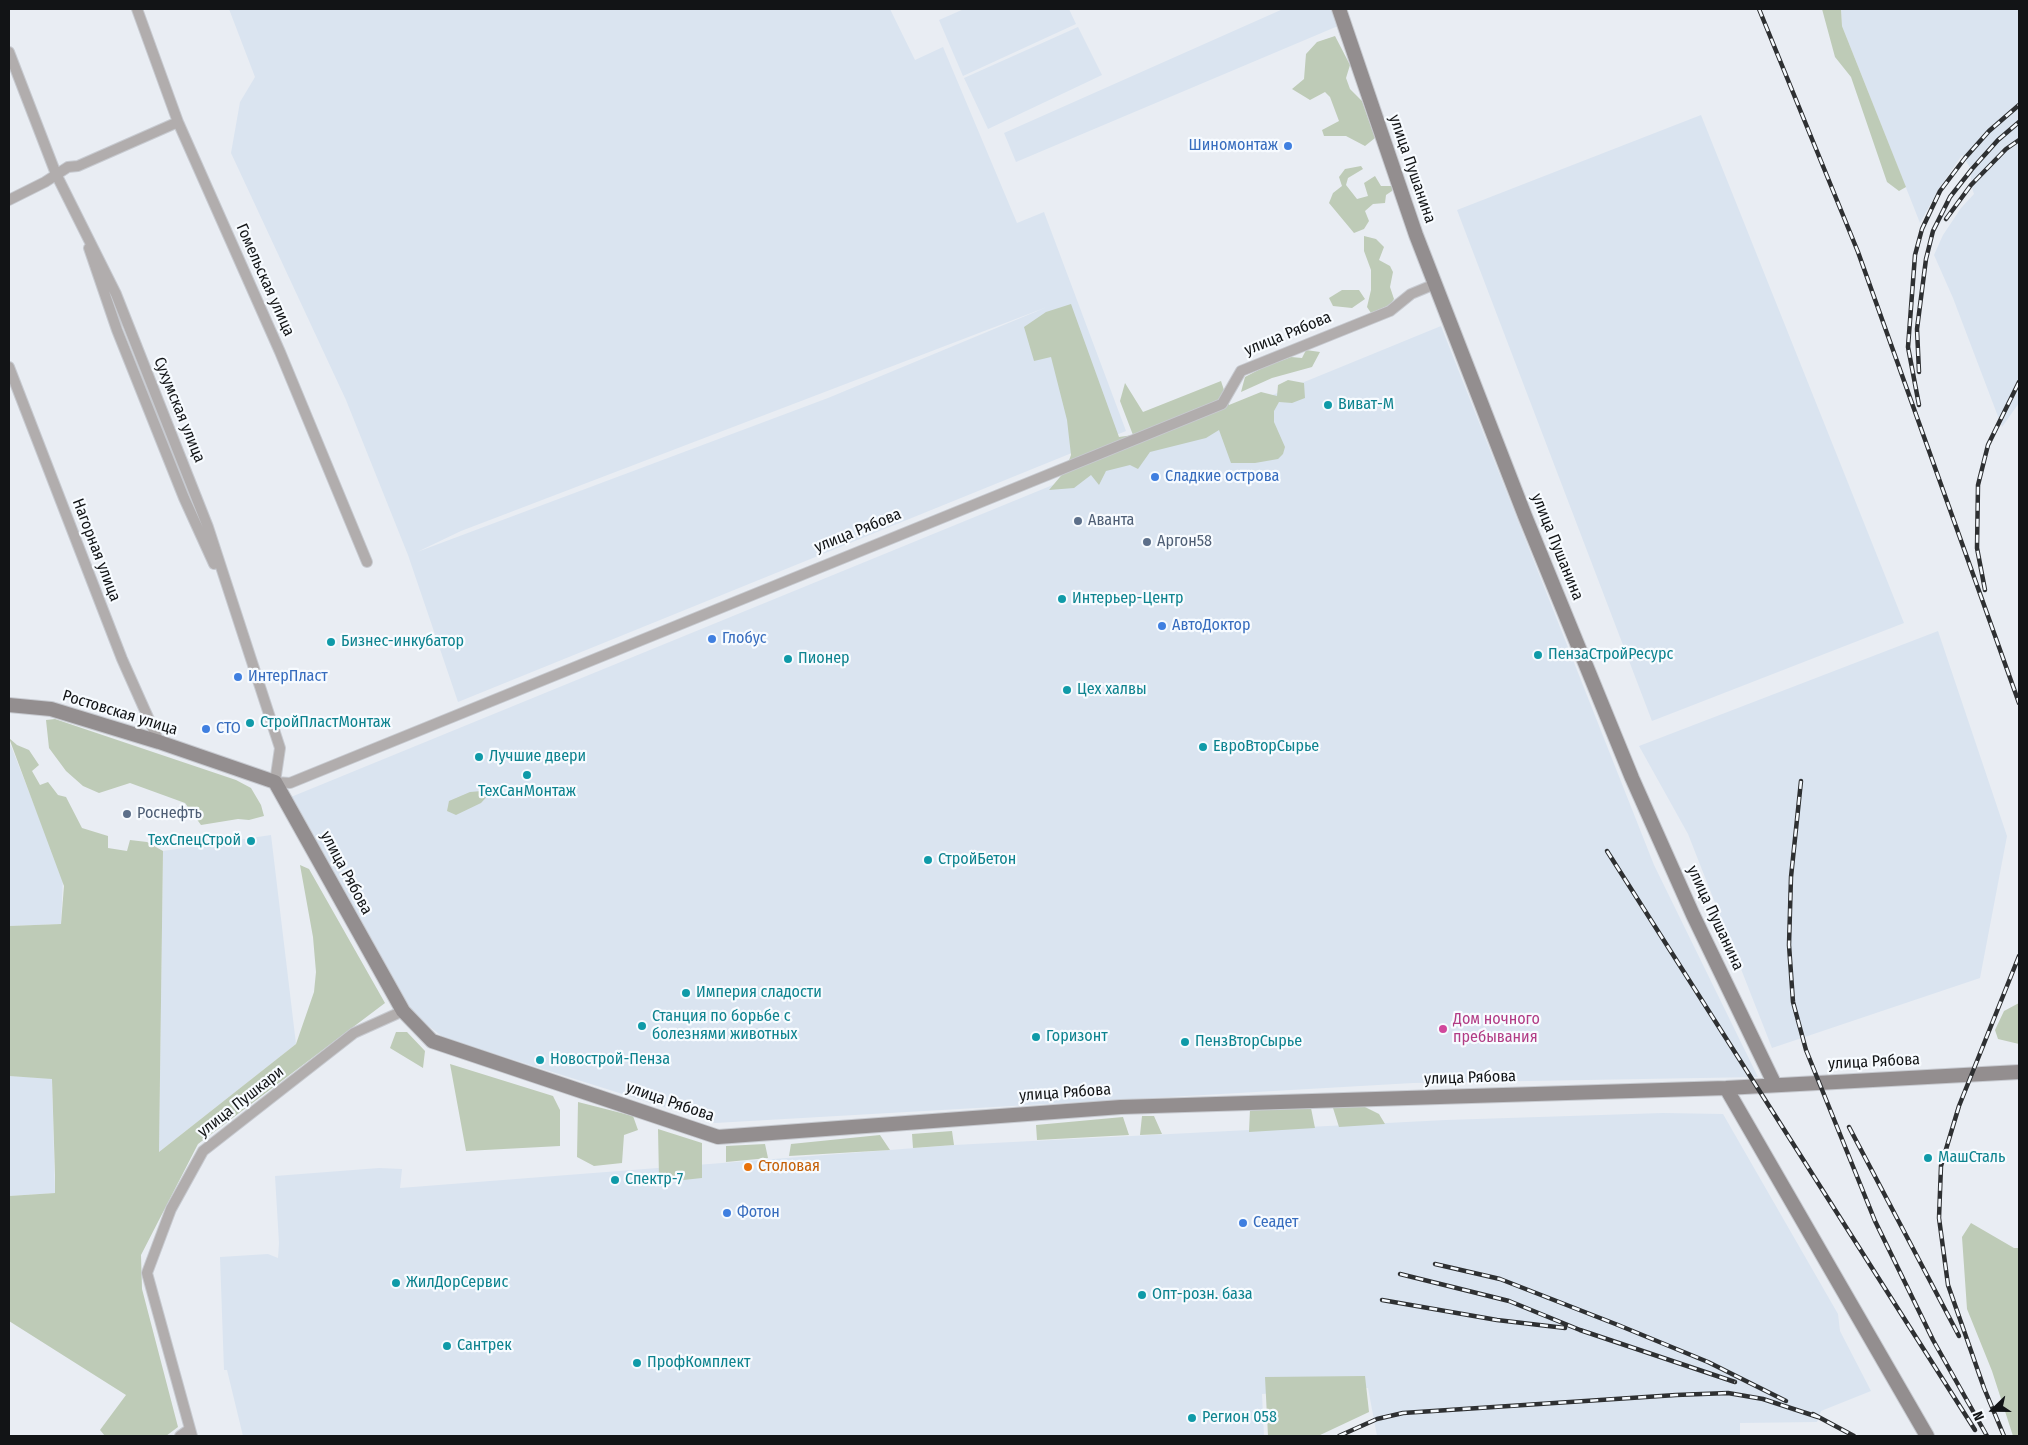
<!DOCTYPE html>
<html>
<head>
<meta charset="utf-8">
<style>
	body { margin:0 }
	#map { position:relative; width:2028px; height:1445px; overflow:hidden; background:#e9edf3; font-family:"Fira Sans Condensed",sans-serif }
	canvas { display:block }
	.frame { position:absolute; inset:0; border:10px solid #121416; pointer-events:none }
	.north { position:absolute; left:1968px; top:1385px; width:50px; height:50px; -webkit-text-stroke:4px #f7fbff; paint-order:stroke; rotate:248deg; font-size:14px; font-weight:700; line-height:20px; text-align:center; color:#121416 }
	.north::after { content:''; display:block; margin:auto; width:18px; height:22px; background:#121416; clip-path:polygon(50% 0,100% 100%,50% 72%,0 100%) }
</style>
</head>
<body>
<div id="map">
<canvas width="2028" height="1445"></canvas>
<div class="frame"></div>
<div class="north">N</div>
</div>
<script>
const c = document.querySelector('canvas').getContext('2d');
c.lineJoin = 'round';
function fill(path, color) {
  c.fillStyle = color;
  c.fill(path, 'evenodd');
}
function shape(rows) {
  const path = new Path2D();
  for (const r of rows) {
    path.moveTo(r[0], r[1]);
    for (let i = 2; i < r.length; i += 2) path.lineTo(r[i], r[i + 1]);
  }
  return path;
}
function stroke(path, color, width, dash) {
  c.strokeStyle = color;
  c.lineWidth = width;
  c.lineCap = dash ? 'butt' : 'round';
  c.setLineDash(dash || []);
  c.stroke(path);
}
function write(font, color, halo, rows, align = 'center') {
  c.font = font + ' "Fira Sans Condensed",sans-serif';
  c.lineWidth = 4.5;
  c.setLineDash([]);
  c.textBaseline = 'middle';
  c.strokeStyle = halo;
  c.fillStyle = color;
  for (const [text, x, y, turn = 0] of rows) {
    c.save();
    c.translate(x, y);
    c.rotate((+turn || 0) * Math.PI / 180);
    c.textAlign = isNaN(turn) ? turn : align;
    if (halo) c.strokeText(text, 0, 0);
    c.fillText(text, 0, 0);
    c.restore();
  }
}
fill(shape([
	[229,9,890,9,915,60,943,47,1017,223,1044,212,1126,431,458,702,408,555,346,400,231,153,240,102,255,77],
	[1047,307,828,398,417,552,461,531],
	[964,9,1069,9,1076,24,963,76,939,20],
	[1283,9,1331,9,1338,26,1016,162,1004,133],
	[1841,9,2019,9,2019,403,2002,427,1953,298,1934,255,1943,235,1961,208,1974,194,1971,185,1971,169,1962,155,1939,189,1920,223,1842,26],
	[1078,27,1102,75,988,129,964,78],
	[1701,115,1904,623,1652,721,1457,210],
	[1441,326,1654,865,1758,1077,1413,1083,715,1123,444,1038,408,1010,291,797],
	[1938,631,2007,836,1980,978,1772,1048,1688,834,1639,746],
	[9,741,63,878,61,924,9,926],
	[271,835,296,1044,159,1152,163,851],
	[9,1076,52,1078,55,1193,9,1196],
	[1663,1113,1723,1114,1838,1314,1840,1331,1871,1391,1821,1411,1817,1422,1740,1423,1740,1436,1377,1436,1368,1388,1262,1394,1264,1436,243,1436,227,1370,224,1370,220,1257,268,1254,278,1258,279,1243,275,1176,379,1168,402,1169,400,1188,954,1145,1446,1120]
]), '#dae4f0');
fill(shape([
	[1822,9,1841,9,1842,26,1906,187,1899,191,1887,182,1851,77,1835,57],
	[1335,36,1350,65,1346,78,1350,89,1362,101,1375,138,1365,146,1346,136,1324,136,1322,130,1339,121,1330,97,1325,92,1310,100,1292,89,1304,79,1306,54,1317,42],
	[1361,166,1363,169,1348,178,1346,185,1357,199,1368,196,1364,183,1375,176,1381,186,1392,186,1392,191,1386,195,1385,203,1373,204,1365,211,1369,221,1364,229,1354,233,1329,203,1333,193,1342,186,1339,177,1345,169],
	[1364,236,1376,239,1384,247,1379,260,1390,266,1393,272,1390,287,1394,299,1390,305,1371,313,1367,307,1371,290,1371,270,1364,251],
	[1342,290,1359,290,1365,299,1352,308,1333,306,1329,298],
	[1071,304,1119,437,1133,435,1120,401,1125,383,1143,412,1221,381,1229,405,1261,392,1277,396,1278,385,1288,380,1304,383,1305,398,1292,403,1279,402,1274,411,1274,422,1285,447,1283,454,1278,459,1255,463,1231,463,1219,430,1206,438,1150,452,1138,469,1130,465,1106,471,1099,485,1091,475,1074,488,1049,490,1065,471,1071,455,1067,420,1051,357,1034,361,1024,327,1046,312],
	[1306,350,1320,352,1312,367,1272,378,1241,392,1245,377,1264,367,1291,357,1302,358],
	[55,719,236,780,251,788,261,805,264,816,249,820,238,819,201,825,185,803,130,783,99,793,83,786,66,771,49,748,46,720],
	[9,738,17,745,29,750,39,765,32,771,40,785,48,782,58,795,66,797,82,828,108,836,108,848,127,851,130,840,147,842,163,851,159,1152,296,1044,314,992,316,972,313,937,300,865,309,869,385,1003,198,1144,141,1255,142,1289,178,1427,166,1436,105,1436,100,1430,126,1395,9,1321,9,1196,55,1193,55,1175,52,1079,9,1076,9,926,61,924,64,886],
	[493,790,481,803,456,815,447,811,449,801,470,792],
	[2019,1003,2019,1044,1998,1039,1995,1030,2004,1011],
	[396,1032,407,1032,425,1051,423,1068,390,1048],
	[450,1064,553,1096,560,1110,560,1146,466,1151],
	[578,1102,633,1116,638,1130,624,1135,622,1163,594,1166,577,1157],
	[1363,1106,1379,1114,1385,1124,1339,1127,1333,1108],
	[1311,1108,1315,1128,1249,1132,1250,1109],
	[1142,1116,1154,1116,1162,1134,1140,1135],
	[1123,1117,1129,1135,1037,1140,1036,1125],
	[658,1129,702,1143,702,1178,674,1181,674,1176,659,1178],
	[952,1131,954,1145,913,1148,912,1134],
	[880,1135,890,1150,789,1156,791,1144],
	[765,1144,768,1158,726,1162,726,1146],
	[1971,1223,2014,1248,2019,1248,2019,1436,2013,1436,1992,1371,1967,1309,1962,1237],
	[1365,1376,1369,1412,1318,1436,1268,1436,1265,1377]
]), '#becbb7');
const street = shape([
	[137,9,178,122,280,352,367,562],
	[9,52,56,174,116,294,208,527,280,748,275,782,290,783,1222,404,1241,371,1390,311,1411,294,1435,284],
	[9,200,45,182,68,167,78,166,178,122],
	[89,248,117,330,184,498,214,564],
	[9,367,122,659,159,742],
	[180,1436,190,1429],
	[192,1436,147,1273,171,1209,203,1151,354,1033,403,1011]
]);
const secondary = shape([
	[1339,9,1416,235,1525,516,1632,778,1693,915,1775,1085],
	[9,705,51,709,159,742,275,782,403,1011,432,1041,718,1137,1121,1107,1726,1088,2019,1072],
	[1726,1088,1927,1436]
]);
stroke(street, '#c7cad0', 12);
stroke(secondary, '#c7cad0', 16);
stroke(street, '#b1adad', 10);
stroke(secondary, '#938e8f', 14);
const rail = shape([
	[1759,9,1858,252,2019,703],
	[1946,219,1971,185,2006,149,2019,140],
	[1919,372,1917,329,1926,259,1933,231,1950,197,1972,169,1998,140,2019,122],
	[1919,405,1908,347,1915,255,1922,229,1940,191,1965,158,1989,131,2019,105],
	[1985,590,1977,548,1978,485,1988,445,2019,382],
	[1801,781,1791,877,1789,945,1793,1002,1806,1050,1875,1221,1933,1340,1987,1436],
	[1607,851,1975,1430],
	[1849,1127,1959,1336],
	[1435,1264,1500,1279,1618,1325,1708,1362,1786,1401],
	[1400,1274,1509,1301,1580,1330,1735,1382],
	[1382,1300,1497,1320,1565,1328],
	[1813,1414,1854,1436],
	[1339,1436,1377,1419,1403,1413,1676,1395,1728,1393,1763,1399,1818,1417],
	[2004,1436,1984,1388,1948,1285,1939,1218,1941,1166,1959,1106,2019,956]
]);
stroke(rail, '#2e3032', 4.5);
stroke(rail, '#f7fbff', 2.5, [8]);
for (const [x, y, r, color] of [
	[1288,146,5,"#3f7fe0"],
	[1328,405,5,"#0f9aa8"],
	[1155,477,5,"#3f7fe0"],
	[1078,521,5,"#5c6f8a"],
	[1147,542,5,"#5c6f8a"],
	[1062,599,5,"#0f9aa8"],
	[1162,626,5,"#3f7fe0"],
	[712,639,5,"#3f7fe0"],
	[331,642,5,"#0f9aa8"],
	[1538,655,5,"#0f9aa8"],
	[788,659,5,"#0f9aa8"],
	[238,677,5,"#3f7fe0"],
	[1067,690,5,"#0f9aa8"],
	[250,723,5,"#0f9aa8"],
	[206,729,5,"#3f7fe0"],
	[1203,747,5,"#0f9aa8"],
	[479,757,5,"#0f9aa8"],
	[527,775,5,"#0f9aa8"],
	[127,814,5,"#5c6f8a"],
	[251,841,5,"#0f9aa8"],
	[928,860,5,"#0f9aa8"],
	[686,993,5,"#0f9aa8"],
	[642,1026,5,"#0f9aa8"],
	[1443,1029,5,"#d1479c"],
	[1036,1037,5,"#0f9aa8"],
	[1185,1042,5,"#0f9aa8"],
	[540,1060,5,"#0f9aa8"],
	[1928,1158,5,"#0f9aa8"],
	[748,1167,5,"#e8710a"],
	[615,1180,5,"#0f9aa8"],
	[727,1213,5,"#3f7fe0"],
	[1243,1223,5,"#3f7fe0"],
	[396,1283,5,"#0f9aa8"],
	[1142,1295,5,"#0f9aa8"],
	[447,1346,5,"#0f9aa8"],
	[637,1363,5,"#0f9aa8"],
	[1192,1418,5,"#0f9aa8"]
]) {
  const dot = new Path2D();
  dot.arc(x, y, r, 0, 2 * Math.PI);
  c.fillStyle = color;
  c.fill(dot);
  stroke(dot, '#f7fbff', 2);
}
write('16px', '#366cbe', '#f7fbff', [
	["Шиномонтаж",1278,146,"right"],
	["Сладкие острова",1165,477],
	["АвтоДоктор",1172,626],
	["Глобус",722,639],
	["ИнтерПласт",248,677],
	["СТО",216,729],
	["Фотон",737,1213],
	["Сеадет",1253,1223]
], 'left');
write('16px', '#121416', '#f7fbff', [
	["улица Пушанина",1412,169,71],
	["Гомельская улица",265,280,66],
	["улица Рябова",1288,334,-22],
	["Сухумская улица",179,410,68],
	["улица Рябова",858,531,-22],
	["улица Пушанина",1557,547,68],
	["Нагорная улица",96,550,69],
	["Ростовская улица",120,713,17],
	["улица Рябова",346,873,62],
	["улица Пушанина",1715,918,65],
	["улица Рябова",1874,1062,-3],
	["улица Рябова",1470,1078,-2],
	["улица Рябова",1065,1093,-4],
	["улица Пушкари",241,1102,-38],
	["улица Рябова",670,1102,19]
]);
write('16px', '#0d838f', '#f7fbff', [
	["Виват-М",1338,405],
	["Интерьер-Центр",1072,599],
	["Бизнес-инкубатор",341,642],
	["ПензаСтройРесурс",1548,655],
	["Пионер",798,659],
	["Цех халвы",1077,690],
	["СтройПластМонтаж",260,723],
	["ЕвроВторСырье",1213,747],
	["Лучшие двери",489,757],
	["ТехСанМонтаж",527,792,"center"],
	["ТехСпецСтрой",241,841,"right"],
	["СтройБетон",938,860],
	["Империя сладости",696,993],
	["Станция по борьбе с",652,1017],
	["болезнями животных",652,1035],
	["Горизонт",1046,1037],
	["ПензВторСырье",1195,1042],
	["Новострой-Пенза",550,1060],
	["МашСталь",1938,1158],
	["Спектр-7",625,1180],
	["ЖилДорСервис",406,1283],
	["Опт-розн. база",1152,1295],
	["Сантрек",457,1346],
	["ПрофКомплект",647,1363],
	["Регион 058",1202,1418]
], 'left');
write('16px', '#4e5e75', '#f7fbff', [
	["Аванта",1088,521],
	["Аргон58",1157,542],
	["Роснефть",137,814]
], 'left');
write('16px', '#b23c85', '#f7fbff', [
	["Дом ночного",1453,1020],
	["пребывания",1453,1038]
], 'left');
write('16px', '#c56008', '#f7fbff', [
	["Столовая",758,1167]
], 'left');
</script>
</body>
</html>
